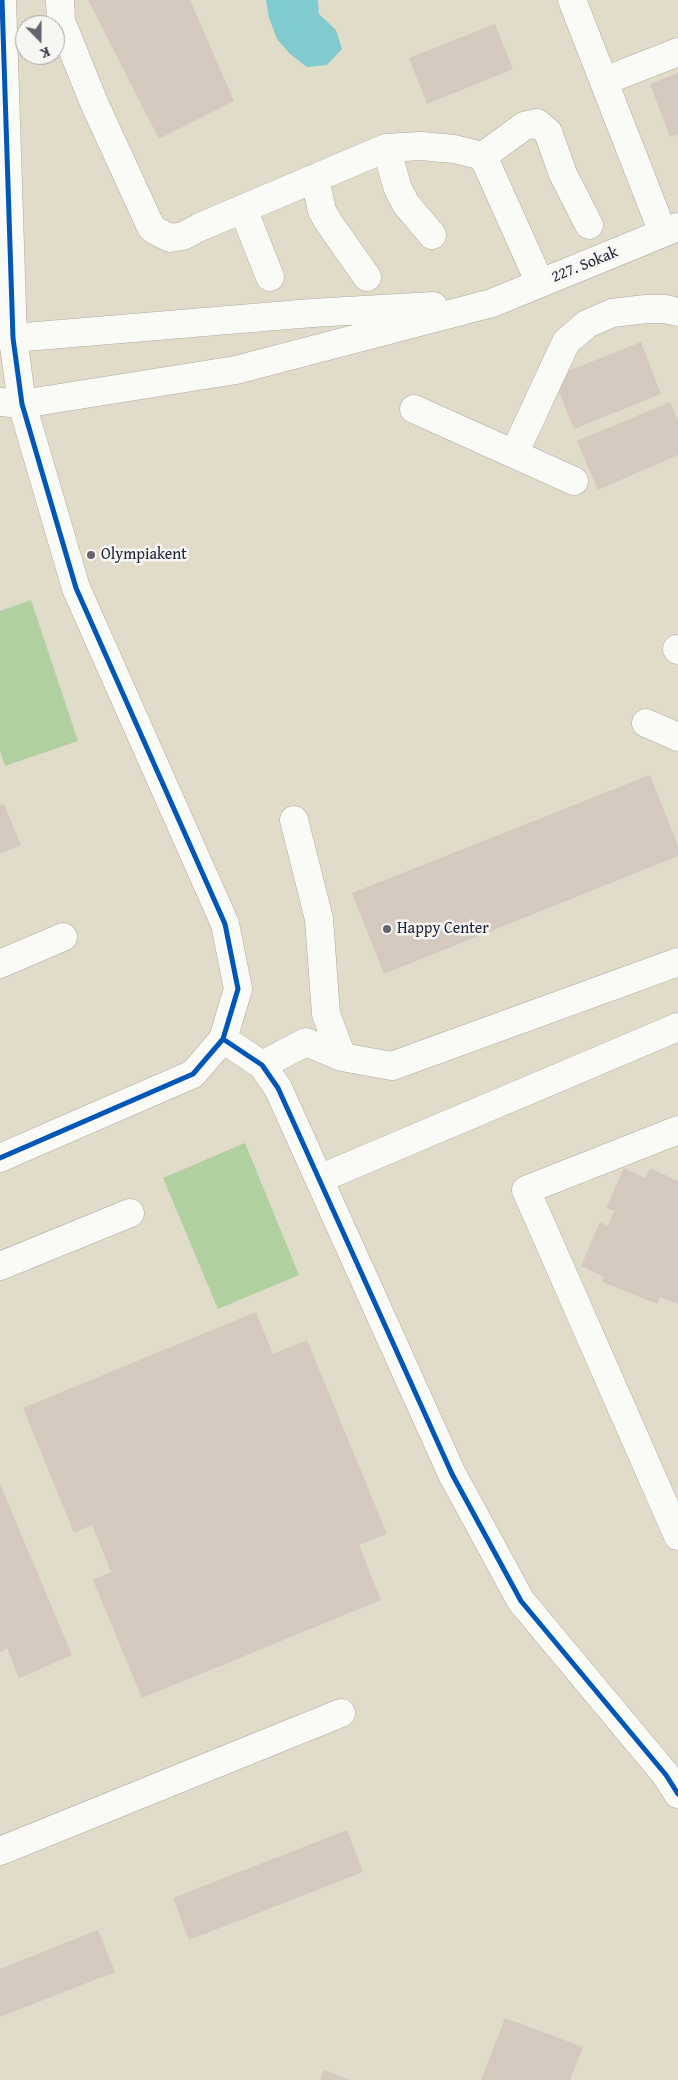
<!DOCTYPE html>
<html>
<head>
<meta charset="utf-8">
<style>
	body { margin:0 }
	#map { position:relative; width:678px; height:2080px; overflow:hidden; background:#e1dcca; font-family:"Gentium Book Plus",serif }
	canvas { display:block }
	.north { position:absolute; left:15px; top:15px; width:50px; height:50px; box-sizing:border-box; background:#f6f6f2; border:1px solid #a1a1a9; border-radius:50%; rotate:158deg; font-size:14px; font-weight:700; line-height:20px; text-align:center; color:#22223b }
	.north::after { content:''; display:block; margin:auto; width:18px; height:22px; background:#65636d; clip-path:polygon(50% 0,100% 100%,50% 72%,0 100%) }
</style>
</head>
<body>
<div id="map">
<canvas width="678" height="2080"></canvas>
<div class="north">K</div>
</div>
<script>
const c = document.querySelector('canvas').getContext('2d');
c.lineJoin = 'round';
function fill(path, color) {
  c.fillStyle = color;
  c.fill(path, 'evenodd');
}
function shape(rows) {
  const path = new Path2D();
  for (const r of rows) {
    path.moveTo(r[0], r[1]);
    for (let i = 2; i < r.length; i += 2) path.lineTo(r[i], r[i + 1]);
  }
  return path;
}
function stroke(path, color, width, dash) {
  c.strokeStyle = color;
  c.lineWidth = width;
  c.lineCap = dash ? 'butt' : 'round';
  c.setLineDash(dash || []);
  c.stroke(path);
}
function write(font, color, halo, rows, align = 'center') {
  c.font = font + ' "Gentium Book Plus",serif';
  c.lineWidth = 5;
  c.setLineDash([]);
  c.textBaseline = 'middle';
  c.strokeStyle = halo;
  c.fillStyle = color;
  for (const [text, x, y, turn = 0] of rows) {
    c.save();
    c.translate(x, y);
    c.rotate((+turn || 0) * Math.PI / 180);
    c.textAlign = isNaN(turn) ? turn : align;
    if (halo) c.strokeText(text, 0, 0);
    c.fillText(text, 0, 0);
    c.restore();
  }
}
fill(shape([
	[31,600,78,741,5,766,0,751,0,611],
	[245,1143,299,1275,218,1309,163,1178]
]), '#b0d0a0');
fill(shape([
	[266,0,318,0,319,14,336,30,342,49,327,65,307,67,290,54,277,39,269,18]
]), '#80cbcd');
fill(shape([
	[88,0,190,0,234,101,159,139],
	[495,24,513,69,427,104,409,58],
	[678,73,678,134,670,137,650,84],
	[641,342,661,394,574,429,553,377],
	[670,402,678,421,678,455,598,490,577,441],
	[650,775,678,846,678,856,384,974,352,893],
	[4,804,21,845,0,854,0,805],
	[624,1168,645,1178,650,1168,678,1181,678,1304,660,1297,657,1304,602,1282,604,1277,581,1266,600,1222,608,1226,614,1211,606,1208],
	[256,1312,273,1354,307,1340,387,1534,359,1545,381,1600,142,1698,93,1580,111,1572,92,1525,74,1533,23,1408],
	[0,1484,72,1655,19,1678,7,1648,0,1652],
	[347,1830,363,1872,189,1940,173,1898],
	[98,1930,115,1972,0,2017,0,1969],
	[505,2018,583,2047,570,2080,481,2080],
	[324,2070,350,2080,320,2080]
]), '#d5c8be');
const minor = shape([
	[60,0,61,21,95,105,151,227,156,231,170,238,183,236,200,227,386,148,421,146,454,149,483,156,540,283],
	[572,0,663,233],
	[604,81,678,52],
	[386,148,398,189,406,204,432,235],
	[483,156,524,126,537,123,548,132,563,174,589,225],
	[315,178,322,211,329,223,367,277],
	[243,209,270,277],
	[0,336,13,338,312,313,433,306],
	[0,402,22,404,236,370,492,303,678,227],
	[414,409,574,481],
	[514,454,566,342,587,324,612,313,646,309,665,309,678,312],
	[677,649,678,650],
	[646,723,678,737],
	[294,820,319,919,326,1014,342,1057],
	[0,964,63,937],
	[223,1039,262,1065,278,1088,452,1474,521,1601,666,1775,678,1794],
	[262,1065,306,1042,342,1057,392,1066,678,962],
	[678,1130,526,1190,678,1536],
	[0,1158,193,1074,223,1039,238,989,225,924,76,588,22,404,13,338,2,0],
	[319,1179,678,1027],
	[0,1266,130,1213],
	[0,1851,341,1713]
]);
stroke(minor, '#adaaa2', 29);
stroke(minor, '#fafaf7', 28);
stroke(shape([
	[223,1039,262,1065,278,1088,452,1474,521,1601,666,1775,678,1794],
	[0,1158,193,1074,223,1039,238,989,225,924,76,588,22,404,13,338,2,0]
]), '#0057b8', 5);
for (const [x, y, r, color] of [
	[91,555,5,"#65636d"],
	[387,929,5,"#65636d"]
]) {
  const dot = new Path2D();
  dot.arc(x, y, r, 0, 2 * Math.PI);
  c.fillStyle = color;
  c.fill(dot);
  stroke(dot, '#f6f6f2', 2);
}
write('16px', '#22223b', '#f6f6f2', [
	["227. Sokak",585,265,-22]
]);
write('16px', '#22223b', '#f6f6f2', [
	["Olympiakent",101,555],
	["Happy Center",397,929]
], 'left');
</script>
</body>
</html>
